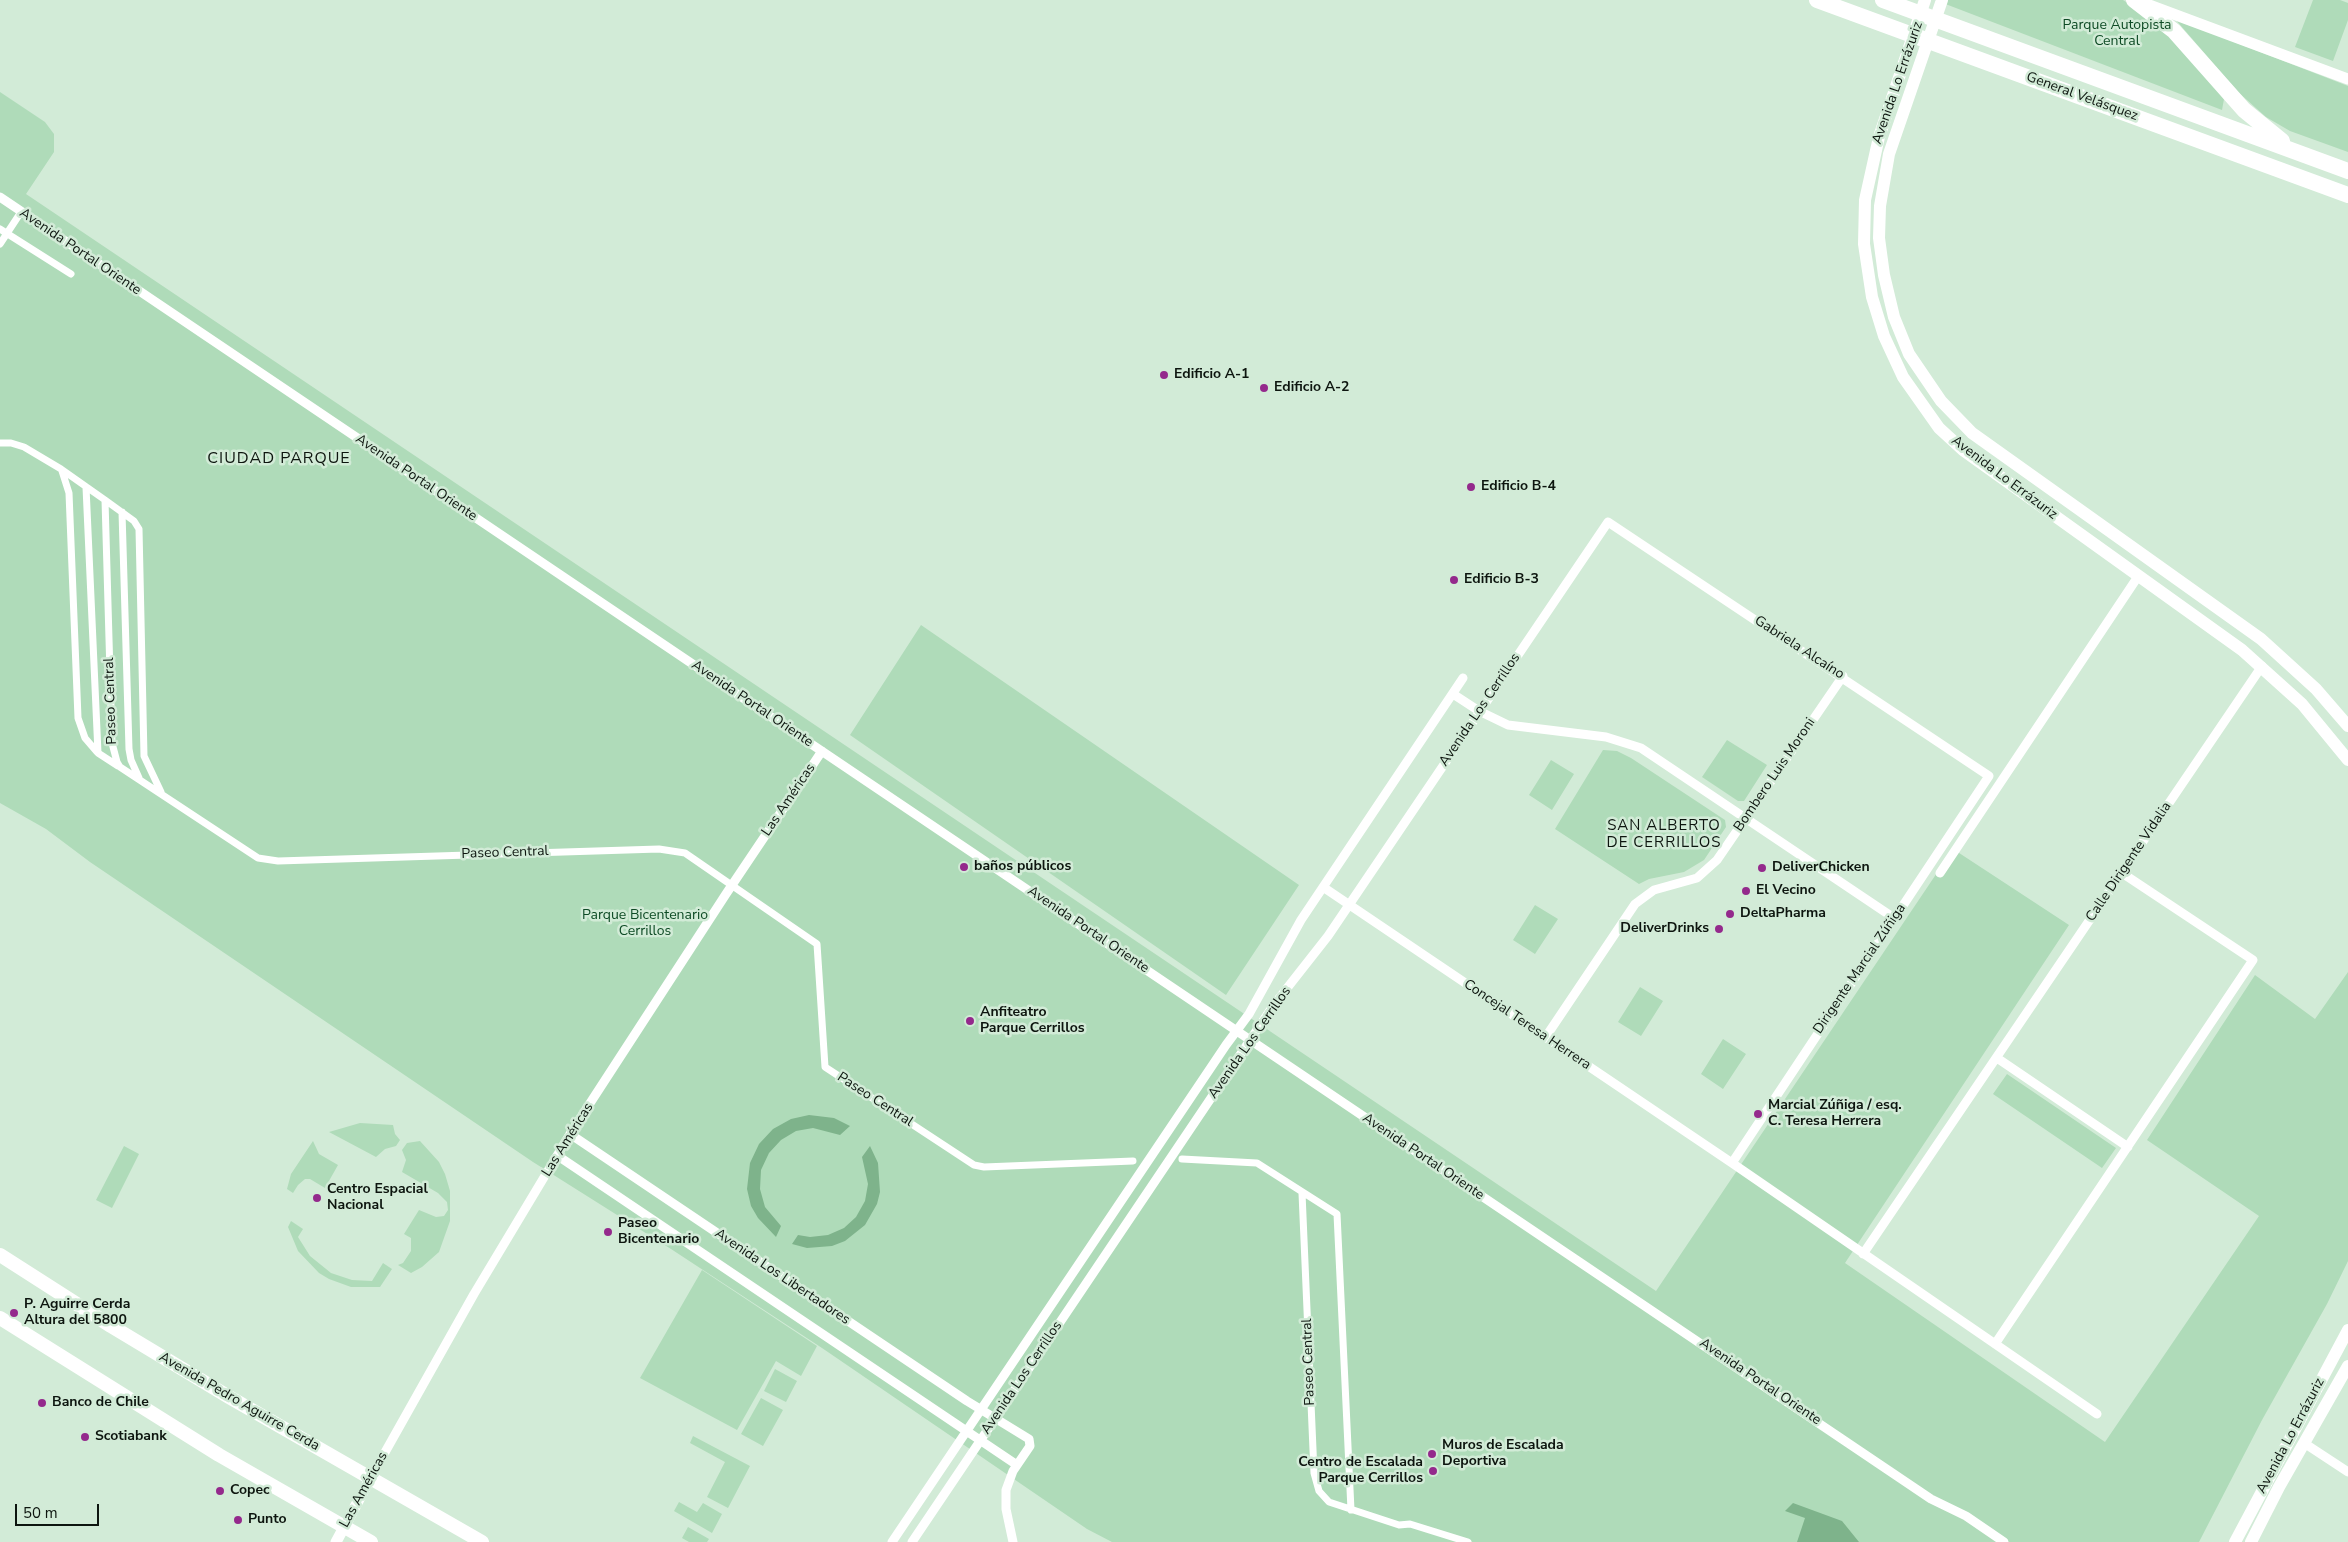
<!DOCTYPE html>
<html>
<head>
<meta charset="utf-8">
<style>
	body { margin:0 }
	#map { position:relative; width:2348px; height:1542px; overflow:hidden; background:#d2ebd7; font-family:"Nunito Sans",sans-serif }
	canvas { display:block }
	.scale { position:absolute; left:15px; top:1504px; width:84px; height:22px; box-sizing:border-box; border:2px solid #0d150f; border-top:0; padding-left:6px; font-size:15px; line-height:18px; white-space:nowrap; color:#0d150f; -webkit-text-stroke:4px #d2ebd7; paint-order:stroke }
</style>
</head>
<body>
<div id="map">
<canvas width="2348" height="1542"></canvas>
<div class="scale">50 m</div>
</div>
<script>
const c = document.querySelector('canvas').getContext('2d');
c.lineJoin = 'round';
function fill(path, color) {
  c.fillStyle = color;
  c.fill(path, 'evenodd');
}
function shape(rows) {
  const path = new Path2D();
  for (const r of rows) {
    path.moveTo(r[0], r[1]);
    for (let i = 2; i < r.length; i += 2) path.lineTo(r[i], r[i + 1]);
  }
  return path;
}
function stroke(path, color, width, dash) {
  c.strokeStyle = color;
  c.lineWidth = width;
  c.lineCap = dash ? 'butt' : 'round';
  c.setLineDash(dash || []);
  c.stroke(path);
}
function write(font, color, halo, rows, align = 'center') {
  c.font = font + ' "Nunito Sans",sans-serif';
  c.lineWidth = 5;
  c.setLineDash([]);
  c.textBaseline = 'middle';
  c.strokeStyle = halo;
  c.fillStyle = color;
  for (const [text, x, y, turn = 0] of rows) {
    c.save();
    c.translate(x, y);
    c.rotate((+turn || 0) * Math.PI / 180);
    c.textAlign = isNaN(turn) ? turn : align;
    if (halo) c.strokeText(text, 0, 0);
    c.fillText(text, 0, 0);
    c.restore();
  }
}
fill(shape([
	[1935,0,2123,0,2164,27,2224,99,2222,110],
	[2313,0,2340,0,2348,3,2348,20,2333,61,2295,47],
	[2175,19,2348,86,2348,152,2290,131,2266,117,2238,92],
	[0,92,45,122,54,134,54,152,26,194,1656,1291,1953,849,2069,925,1845,1263,2105,1442,2259,1216,2147,1140,2255,975,2315,1019,2348,972,2348,1261,2327,1304,2262,1420,2199,1542,1112,1542,1087,1529,822,1348,671,1249,533,1162,90,862,46,829,0,803],
	[921,625,1299,885,1226,995,850,735],
	[1727,740,1767,765,1744,801,1738,801,1702,777],
	[1603,750,1617,751,1631,758,1725,820,1726,827,1704,860,1684,872,1649,879,1639,884,1555,829],
	[1551,760,1574,774,1552,810,1529,795],
	[1535,905,1558,919,1535,954,1513,940],
	[1640,987,1663,1001,1641,1036,1618,1022],
	[1723,1039,1746,1054,1723,1089,1701,1074],
	[2007,1074,2116,1148,2102,1168,1993,1094],
	[360,1123,393,1125,395,1134,400,1140,396,1146,385,1149,376,1157,329,1132],
	[313,1141,319,1154,338,1165,325,1188,310,1179,305,1179,298,1185,293,1193,287,1189,291,1174],
	[420,1141,439,1162,445,1174,450,1191,450,1221,439,1252,422,1267,411,1273,398,1265,403,1263,411,1251,411,1238,404,1234,419,1210,436,1217,444,1216,448,1210,447,1202,438,1193,402,1172,406,1160,402,1150,407,1143],
	[124,1146,139,1154,112,1208,96,1200],
	[291,1221,303,1229,298,1237,310,1256,331,1273,352,1280,372,1281,383,1263,392,1269,380,1287,351,1287,329,1279,319,1273,298,1251,288,1227],
	[702,1270,817,1346,801,1376,776,1361,737,1430,640,1378],
	[775,1369,797,1381,786,1402,764,1391],
	[761,1398,783,1410,763,1446,741,1434],
	[693,1436,750,1466,728,1508,707,1497,725,1462,690,1443],
	[679,1502,697,1512,703,1503,722,1514,712,1533,674,1511],
	[688,1527,709,1539,707,1542,689,1542,682,1538]
]), '#afdbb9');
fill(shape([
	[809,1115,834,1118,850,1126,840,1135,813,1128,796,1131,781,1140,769,1153,761,1170,760,1189,765,1207,781,1226,776,1237,758,1218,751,1206,747,1189,750,1163,759,1144,773,1129,791,1119],
	[870,1146,878,1163,880,1192,877,1204,865,1225,845,1241,832,1246,807,1248,792,1244,798,1235,810,1237,828,1235,844,1228,856,1217,865,1201,868,1184,862,1157],
	[1793,1503,1842,1521,1859,1542,1797,1542,1805,1518,1785,1511]
]), '#7eb38b');
stroke(shape([
	[0,229,71,274],
	[0,244,21,212],
	[0,443,11,443,24,447,61,469,105,500,112,743,117,762,120,767,258,858,278,861,659,849,685,853,817,944,825,1067,974,1165,984,1167,1133,1161],
	[62,471,69,493,78,718,85,738,97,752],
	[86,487,98,753,118,766],
	[105,500,134,521,139,529,144,756,161,792],
	[122,512,129,749,131,760,139,778],
	[1182,1159,1257,1163,1337,1214,1351,1510],
	[1302,1193,1314,1473,1319,1491,1329,1502,1399,1525,1410,1524,1468,1542]
]), '#fff', 7);
stroke(shape([
	[0,197,1931,1499,1966,1516,2004,1542],
	[1453,694,1479,711,1508,725,1606,737,1641,748,1894,918],
	[1940,873,2139,575],
	[1323,887,1732,1163,2097,1414],
	[1545,1038,1635,904,1654,890,1697,878,1717,860,1843,676],
	[1997,1058,2128,1147],
	[570,1134,967,1401,1029,1439,1030,1446,1013,1471,1006,1490,1006,1509,1013,1542],
	[558,1156,1017,1465],
	[1863,1254,2262,666],
	[1995,1344,2253,960,2122,873],
	[2304,1443,2348,1472],
	[370,1479,474,1294,570,1134,726,894,822,751],
	[892,1542,1226,1045,1249,1014,1301,920,1463,678],
	[912,1542,1273,1006,1328,936,1608,522,1989,776,1732,1163]
]), '#fff', 9);
stroke(shape([
	[2144,3,2348,79],
	[336,1542,370,1479]
]), '#fff', 11);
stroke(shape([
	[1925,0,1879,137,1865,200,1864,244,1872,297,1884,336,1903,377,1939,428,1963,450,2242,650,2302,704,2348,760],
	[1942,0,1889,154,1880,206,1879,238,1884,275,1894,317,1909,354,1941,401,1972,433,2261,639,2316,689,2348,726],
	[2235,1542,2348,1330],
	[2251,1542,2279,1487,2348,1366]
]), '#fff', 12);
stroke(shape([
	[0,1255,111,1326,229,1397,482,1542],
	[0,1318,219,1455,371,1542]
]), '#fff', 14);
stroke(shape([
	[1817,0,2348,195],
	[1883,0,2348,171],
	[2134,0,2174,31,2244,110,2282,141]
]), '#fff', 16);
for (const [x, y, r, color] of [
	[1164,375,5,"#94298c"],
	[1264,388,5,"#94298c"],
	[1471,487,5,"#94298c"],
	[1454,580,5,"#94298c"],
	[964,867,5,"#94298c"],
	[1762,868,5,"#94298c"],
	[1746,891,5,"#94298c"],
	[1730,914,5,"#94298c"],
	[1719,929,5,"#94298c"],
	[970,1021,5,"#94298c"],
	[1758,1114,5,"#94298c"],
	[317,1198,5,"#94298c"],
	[608,1232,5,"#94298c"],
	[14,1313,5,"#94298c"],
	[42,1403,5,"#94298c"],
	[85,1437,5,"#94298c"],
	[1432,1454,5,"#94298c"],
	[1433,1471,5,"#94298c"],
	[220,1491,5,"#94298c"],
	[238,1520,5,"#94298c"]
]) {
  const dot = new Path2D();
  dot.arc(x, y, r, 0, 2 * Math.PI);
  c.fillStyle = color;
  c.fill(dot);
  stroke(dot, '#d2ebd7', 2);
}
write('14px', '#0e4b25', '#d2ebd7', [
	["Parque Autopista",2117,26],
	["Central",2117,42],
	["Parque Bicentenario",645,916],
	["Cerrillos",645,932]
]);
write('14px', '#0d150f', '#d2ebd7', [
	["Avenida Lo Errázuriz",1898,83,-71],
	["General Velásquez",2082,97,20],
	["Avenida Portal Oriente",80,252,34],
	["Avenida Portal Oriente",416,478,34],
	["Avenida Lo Errázuriz",2004,478,37],
	["Gabriela Alcaíno",1799,648,33],
	["Paseo Central",111,701,-92],
	["Avenida Portal Oriente",752,704,34],
	["Avenida Los Cerrillos",1480,710,-56],
	["Bombero Luis Moroni",1775,775,-56],
	["Las Américas",789,800,-56],
	["Paseo Central",505,853,-2],
	["Calle Dirigente Vidalia",2129,862,-56],
	["Avenida Portal Oriente",1088,930,34],
	["Dirigente Marcial Zúñiga",1860,969,-56],
	["Concejal Teresa Herrera",1527,1025,34],
	["Avenida Los Cerrillos",1250,1043,-55],
	["Paseo Central",875,1100,33],
	["Las Américas",568,1140,-58],
	["Avenida Portal Oriente",1423,1157,34],
	["Avenida Los Libertadores",782,1277,34],
	["Paseo Central",1309,1362,-92],
	["Avenida Los Cerrillos",1022,1378,-56],
	["Avenida Portal Oriente",1760,1382,34],
	["Avenida Pedro Aguirre Cerda",239,1402,30],
	["Avenida Lo Errázuriz",2291,1436,-62],
	["Las Américas",364,1490,-61]
]);
write('bold 14px', '#0d150f', '#d2ebd7', [
	["Edificio A-1",1174,375],
	["Edificio A-2",1274,388],
	["Edificio B-4",1481,487],
	["Edificio B-3",1464,580],
	["baños públicos",974,867],
	["DeliverChicken",1772,868],
	["El Vecino",1756,891],
	["DeltaPharma",1740,914],
	["DeliverDrinks",1709,929,"right"],
	["Anfiteatro",980,1013],
	["Parque Cerrillos",980,1029],
	["Marcial Zúñiga / esq.",1768,1106],
	["C. Teresa Herrera",1768,1122],
	["Centro Espacial",327,1190],
	["Nacional",327,1206],
	["Paseo",618,1224],
	["Bicentenario",618,1240],
	["P. Aguirre Cerda",24,1305],
	["Altura del 5800",24,1321],
	["Banco de Chile",52,1403],
	["Scotiabank",95,1437],
	["Muros de Escalada",1442,1446],
	["Deportiva",1442,1462],
	["Centro de Escalada",1423,1463,"right"],
	["Parque Cerrillos",1423,1479,"right"],
	["Copec",230,1491],
	["Punto",248,1520]
], 'left');
c.letterSpacing = '1px';
write('15px', '#0d150f', '#d2ebd7', [
	["SAN ALBERTO",1664,826],
	["DE CERRILLOS",1664,843]
]);
c.letterSpacing = '0px';
c.letterSpacing = '1px';
write('16px', '#0d150f', '#d2ebd7', [
	["CIUDAD PARQUE",279,459]
]);
c.letterSpacing = '0px';
</script>
</body>
</html>
